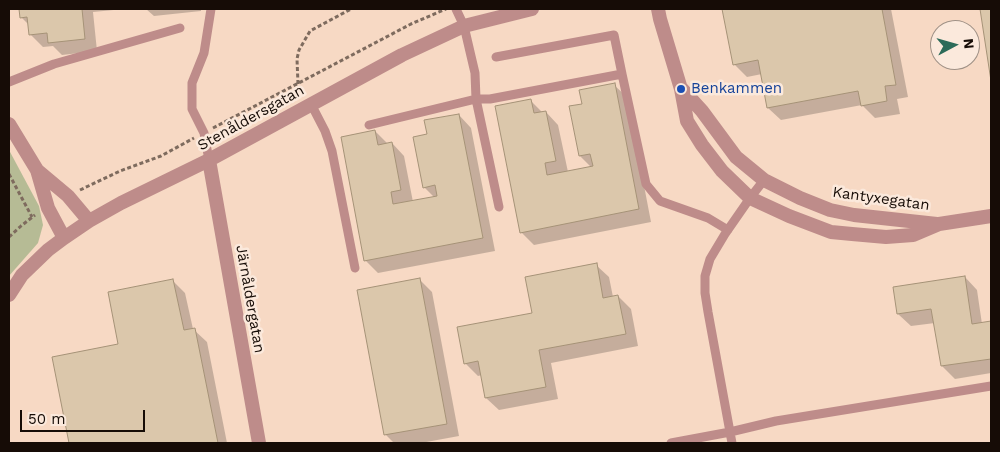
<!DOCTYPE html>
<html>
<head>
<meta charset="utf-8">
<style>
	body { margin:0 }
	#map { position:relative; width:1000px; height:452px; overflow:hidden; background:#f7d9c4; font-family:"Work Sans",sans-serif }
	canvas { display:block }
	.frame { position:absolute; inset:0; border:10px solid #160c06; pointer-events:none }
	.north { position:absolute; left:930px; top:20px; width:50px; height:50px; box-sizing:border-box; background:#fbe9dc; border:1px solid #9f9186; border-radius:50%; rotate:84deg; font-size:14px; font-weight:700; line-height:20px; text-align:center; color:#160c06 }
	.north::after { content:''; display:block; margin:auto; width:18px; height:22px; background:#2c6b59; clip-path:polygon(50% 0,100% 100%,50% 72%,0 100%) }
	.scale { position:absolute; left:20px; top:410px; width:125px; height:22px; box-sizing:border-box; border:2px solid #160c06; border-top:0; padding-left:6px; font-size:15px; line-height:18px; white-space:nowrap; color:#160c06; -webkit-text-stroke:4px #fbe9dc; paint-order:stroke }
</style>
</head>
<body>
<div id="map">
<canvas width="1000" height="452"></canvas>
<div class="frame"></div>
<div class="north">N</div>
<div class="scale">50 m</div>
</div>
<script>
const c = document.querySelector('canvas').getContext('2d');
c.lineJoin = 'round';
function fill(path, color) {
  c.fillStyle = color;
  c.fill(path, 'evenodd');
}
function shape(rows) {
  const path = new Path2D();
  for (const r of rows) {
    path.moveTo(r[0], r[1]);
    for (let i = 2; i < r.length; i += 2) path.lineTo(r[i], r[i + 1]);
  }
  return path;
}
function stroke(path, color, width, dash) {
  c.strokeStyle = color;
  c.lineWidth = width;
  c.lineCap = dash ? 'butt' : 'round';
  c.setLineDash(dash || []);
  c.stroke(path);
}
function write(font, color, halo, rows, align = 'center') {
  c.font = font + ' "Work Sans",sans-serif';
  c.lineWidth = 5;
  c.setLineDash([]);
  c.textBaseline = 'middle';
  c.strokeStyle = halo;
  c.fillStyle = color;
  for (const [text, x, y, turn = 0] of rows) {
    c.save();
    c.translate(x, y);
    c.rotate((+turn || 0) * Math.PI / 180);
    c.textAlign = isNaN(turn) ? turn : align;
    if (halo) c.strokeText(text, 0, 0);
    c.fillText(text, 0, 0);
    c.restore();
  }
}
fill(shape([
	[9,150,39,206,43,225,38,243,9,276]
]), '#b6bb95');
fill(shape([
	[21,9,124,9,93,12,97,51,62,55,53,46,43,47,30,34,29,25,21,17],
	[146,9,201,9,201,11,154,16],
	[723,9,891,9,908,97,897,99,900,114,875,118,862,105,781,120,768,108,762,74,747,77,734,64],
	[981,9,991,9,991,73],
	[614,85,627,97,651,222,534,245,521,232,531,101,543,113,546,112,558,125,568,172,592,168,580,156,583,105],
	[459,115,471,128,495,251,378,273,365,260,375,131,388,144,392,143,404,156,413,202,435,198,424,187,428,135],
	[596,265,609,277,613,297,618,296,631,309,638,346,551,363,558,399,499,410,486,398,482,375,478,376,465,363,534,314],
	[965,277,977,290,982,324,991,322,991,373,955,379,942,366,935,323,911,326,898,314],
	[419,279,432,292,459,436,421,443,394,443,386,435,358,291],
	[172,280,185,293,193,329,207,342,227,443,70,443,54,358,119,345]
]), '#0003');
const building = shape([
	[19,9,82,9,85,39,48,43,47,33,29,35,27,17,20,18,19,9],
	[722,9,882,9,896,85,885,86,887,101,861,106,858,91,767,108,758,60,733,65,722,9],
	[980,9,991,9,991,81,980,9],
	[615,83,639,209,520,233,495,106,531,99,534,113,546,111,556,161,545,163,547,175,593,166,590,154,579,156,569,106,582,104,579,90,615,83],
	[459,114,483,238,364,261,341,137,375,130,378,145,392,142,401,190,391,192,393,204,437,196,435,185,423,188,413,137,427,134,424,120,459,114],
	[597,263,603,298,618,295,626,334,539,350,546,387,485,398,478,361,464,364,457,327,532,313,525,277,597,263],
	[965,276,972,324,991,321,991,359,941,366,931,309,897,314,893,287,965,276],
	[420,278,447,424,384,435,357,290,420,278],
	[173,279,184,330,195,328,218,443,69,443,52,357,118,344,108,292,173,279]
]);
fill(building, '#dbc7ab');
stroke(building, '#a59277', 1);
stroke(shape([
	[298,84,297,59,299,50,310,31,351,9],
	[213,128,411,24,446,9],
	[9,174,32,217],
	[80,190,120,171,161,156,194,138],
	[9,237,21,226,35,215]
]), '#7e6b5e', 3, [4, 2.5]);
stroke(shape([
	[456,9,464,26,471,56,475,73,476,99,499,207],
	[622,74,646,184,660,201,708,218,728,230],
	[9,82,54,64,180,28],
	[311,104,325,131,332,151,355,268],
	[369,125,476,99,490,99,622,74,614,35,496,57],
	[209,160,204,133,192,109,192,83,204,53,211,9],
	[671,443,730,432,776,421,991,386],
	[732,443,708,312,705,293,705,276,710,259,725,234,750,198,764,180]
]), '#be8c8a', 9);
stroke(shape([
	[9,124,37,170,48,208,64,238],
	[209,160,259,443],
	[37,170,68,196,89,221],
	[9,295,22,275,48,250,64,238,89,221,121,203,209,160,402,55,464,26,532,9]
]), '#be8c8a', 14);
stroke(shape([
	[658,9,660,19,681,89,687,121,702,145,722,171,750,198,789,216,831,232,852,234,886,237,913,235,939,224,991,216],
	[682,89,702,111,736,157,764,180,800,198,830,210,854,215,937,224]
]), '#be8c8a', 14);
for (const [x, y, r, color] of [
	[681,89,5,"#1a4fb4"]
]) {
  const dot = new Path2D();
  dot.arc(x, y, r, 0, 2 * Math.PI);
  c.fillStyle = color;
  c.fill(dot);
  stroke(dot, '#fbe9dc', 2);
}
write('15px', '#164399', '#fbe9dc', [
	["Benkammen",691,89]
], 'left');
write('15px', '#160c06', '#fbe9dc', [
	["Stenåldersgatan",251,118,-29],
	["Kantyxegatan",881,199,8],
	["Järnåldergatan",250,299,80]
]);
</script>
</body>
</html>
